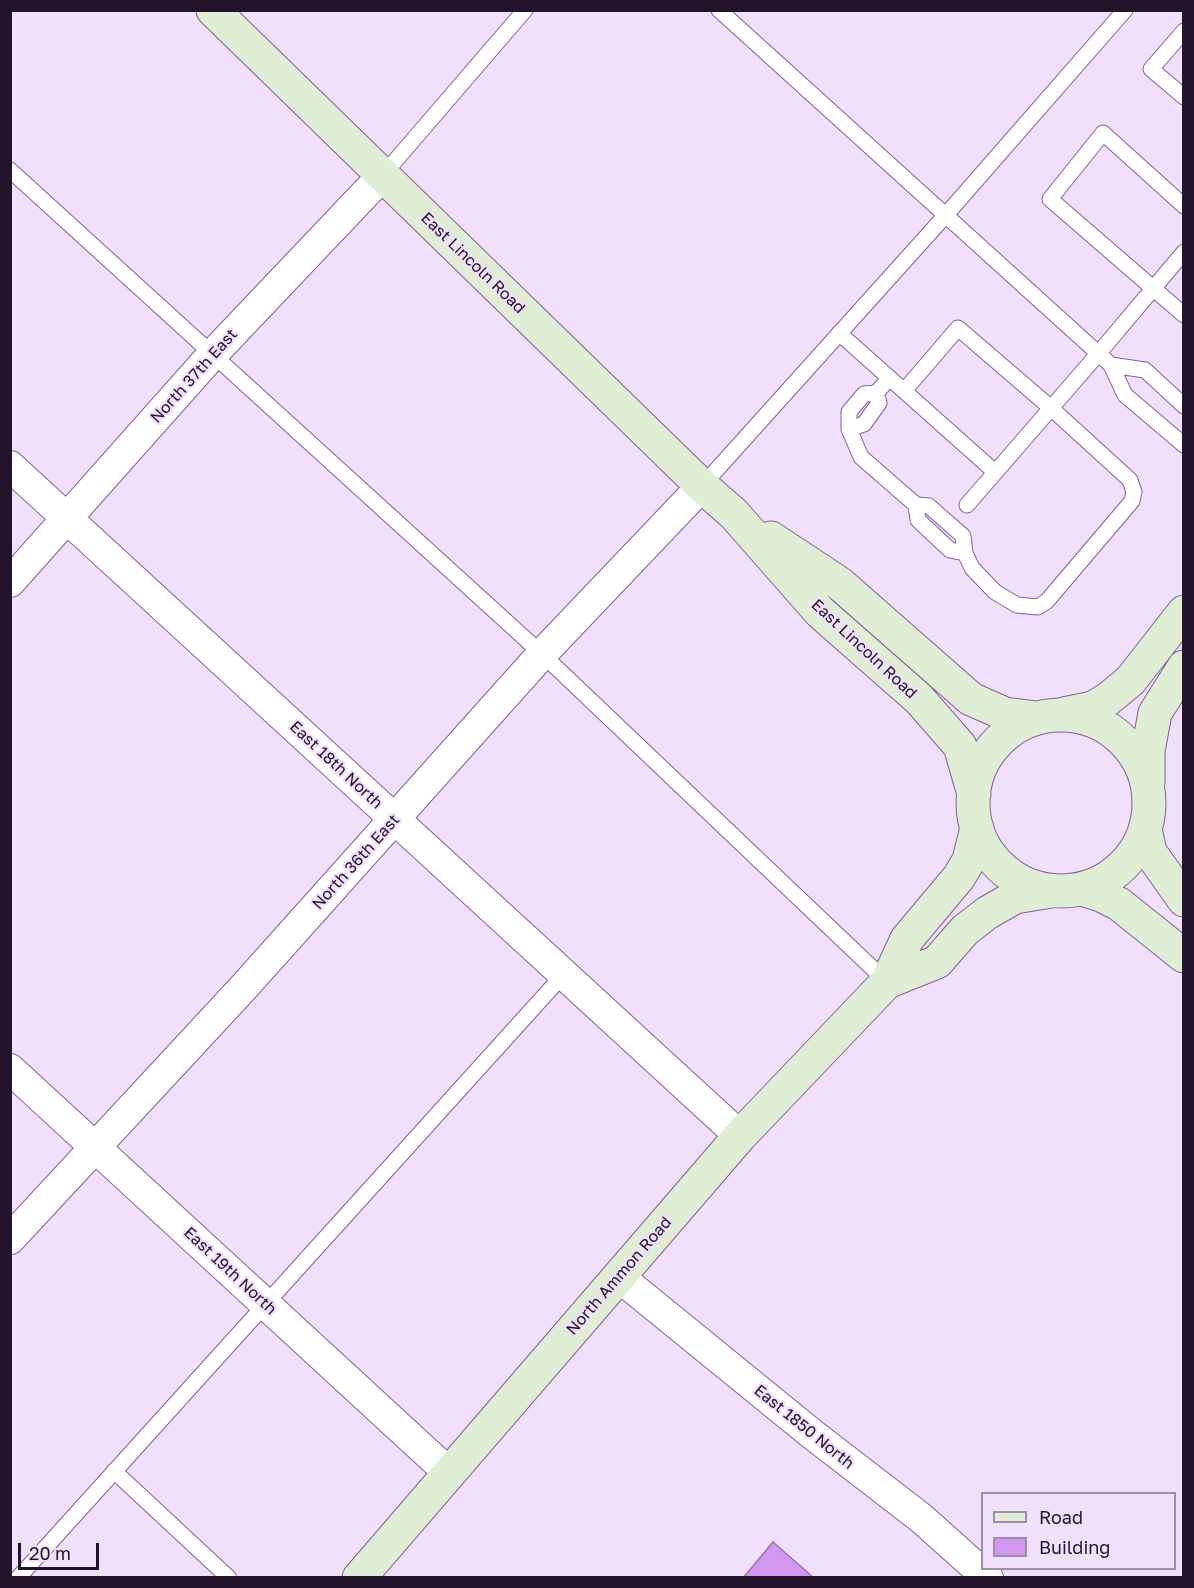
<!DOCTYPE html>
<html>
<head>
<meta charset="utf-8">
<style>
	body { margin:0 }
	#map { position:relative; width:1194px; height:1588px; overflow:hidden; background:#f1e0fb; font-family:"Golos Text",sans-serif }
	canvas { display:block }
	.frame { position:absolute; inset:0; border:12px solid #23132b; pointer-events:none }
	.legend { position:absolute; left:981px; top:1492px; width:195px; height:78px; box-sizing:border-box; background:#f1e0fb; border:2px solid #9f8ea8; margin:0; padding:8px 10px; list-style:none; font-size:18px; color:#23132b }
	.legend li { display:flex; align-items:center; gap:12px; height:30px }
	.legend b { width:30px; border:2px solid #9f8ea8 }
	.scale { position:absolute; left:18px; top:1543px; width:81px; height:27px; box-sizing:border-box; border:3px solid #23132b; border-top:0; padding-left:8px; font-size:18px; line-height:21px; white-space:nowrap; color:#23132b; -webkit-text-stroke:4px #f1e0fb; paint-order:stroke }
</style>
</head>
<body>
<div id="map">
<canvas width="1194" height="1588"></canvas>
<div class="frame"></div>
<ul class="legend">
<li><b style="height:8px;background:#dfeed4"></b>Road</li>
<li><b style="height:16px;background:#d197f1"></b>Building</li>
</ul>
<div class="scale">20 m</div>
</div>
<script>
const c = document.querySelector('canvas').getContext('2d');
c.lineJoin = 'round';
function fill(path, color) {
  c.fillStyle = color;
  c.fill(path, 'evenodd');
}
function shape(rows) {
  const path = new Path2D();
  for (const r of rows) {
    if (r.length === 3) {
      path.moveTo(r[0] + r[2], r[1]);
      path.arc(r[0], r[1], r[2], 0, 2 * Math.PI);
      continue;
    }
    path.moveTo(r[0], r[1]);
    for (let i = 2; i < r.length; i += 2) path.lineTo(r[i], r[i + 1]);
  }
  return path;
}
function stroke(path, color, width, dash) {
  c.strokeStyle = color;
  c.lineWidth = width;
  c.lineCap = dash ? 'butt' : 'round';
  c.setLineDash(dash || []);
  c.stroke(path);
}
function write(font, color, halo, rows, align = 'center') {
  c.font = font + ' "Golos Text",sans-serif';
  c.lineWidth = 4.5;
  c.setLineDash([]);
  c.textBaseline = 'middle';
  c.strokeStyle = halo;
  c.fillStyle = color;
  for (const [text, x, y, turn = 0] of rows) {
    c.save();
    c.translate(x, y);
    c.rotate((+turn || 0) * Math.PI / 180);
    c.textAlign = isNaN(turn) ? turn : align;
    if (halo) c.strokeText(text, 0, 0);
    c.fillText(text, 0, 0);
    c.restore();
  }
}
const building = shape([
	[773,1542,814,1578,743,1578,773,1542]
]);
fill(building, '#d197f1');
stroke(building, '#9971af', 1.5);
const service = shape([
	[719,10,1111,365,1125,395,1184,445],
	[1184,31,1151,69,1184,97],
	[10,170,542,654,887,982],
	[383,175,525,10],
	[1184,206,1103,133,1050,199,1184,315],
	[839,333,995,472],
	[1111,365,1145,370,1184,406],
	[890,378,876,393,864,394,849,412,849,429,861,457,916,505,929,506,963,536,965,553,972,568,995,592,1017,605,1038,607,1047,601,1132,501,1134,492,1130,480,1051,408,958,328,904,391],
	[849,429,864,424,879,403,876,393],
	[702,486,945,216,1125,10],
	[916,505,918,520,950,550,965,553],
	[967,505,1098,354,1184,252],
	[114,1471,229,1578],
	[18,1578,564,974]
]);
const minor = shape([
	[10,466,740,1136],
	[10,582,212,355,383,175],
	[10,1069,449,1473],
	[10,1239,243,988,542,654,702,486],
	[618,1276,812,1434,921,1518,988,1578]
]);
const secondary = shape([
	[213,10,702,486,734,514,820,612,919,699,960,746,974,794],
	[771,538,839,583,971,699,1005,714,1036,718],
	[1064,714,1093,708,1108,699,1130,681,1184,612],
	[1061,803,88],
	[1148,783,1148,751,1155,713,1184,667],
	[1145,829,1150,852,1184,900],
	[1082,889,1101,895,1119,904,1184,956],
	[887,982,937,962,965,930,987,913,1015,897,1051,891],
	[359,1578,740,1136,887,982,907,939,959,877,969,860,977,828]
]);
stroke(service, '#855e9a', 17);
stroke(minor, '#855e9a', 32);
stroke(secondary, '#855e9a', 35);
stroke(service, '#fff', 15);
stroke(minor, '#fff', 30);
stroke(secondary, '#dfeed4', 33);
write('16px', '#23132b', '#f1e0fb', [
	["East Lincoln Road",473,263,44],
	["North 37th East",194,376,-48],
	["East Lincoln Road",864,649,43],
	["East 18th North",336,765,43],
	["North 36th East",356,862,-48],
	["East 19th North",230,1271,43],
	["North Ammon Road",619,1276,-49],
	["East 1850 North",804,1427,39]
]);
</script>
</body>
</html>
